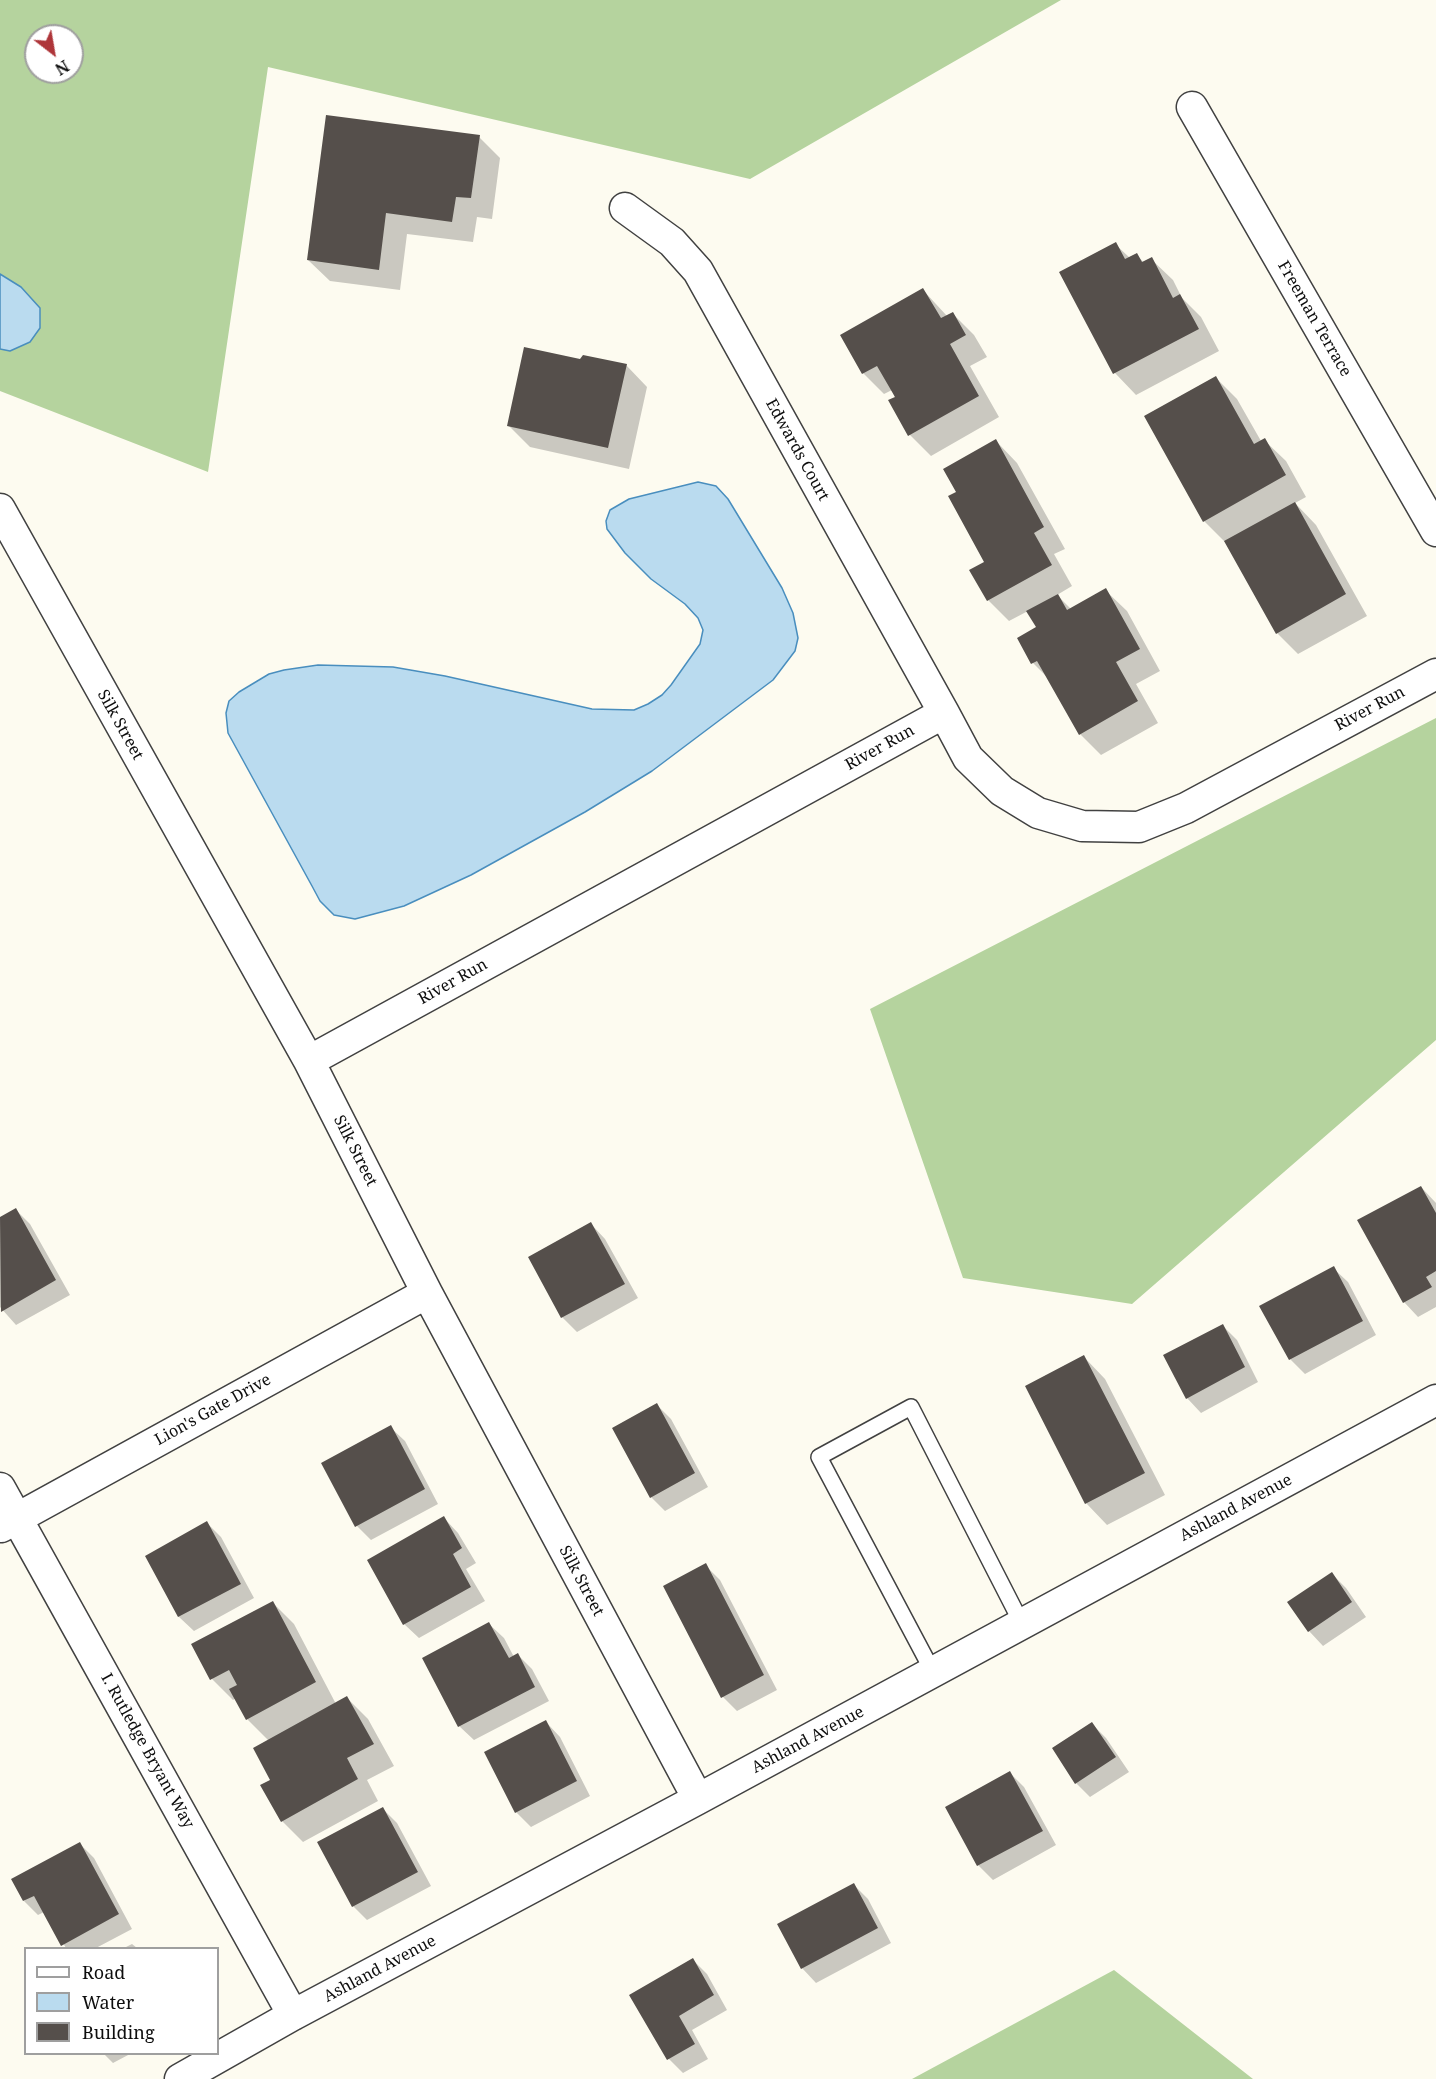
<!DOCTYPE html>
<html>
<head>
<meta charset="utf-8">
<style>
	body { margin:0 }
	#map { position:relative; width:1436px; height:2079px; overflow:hidden; background:#fdfbf0; font-family:"Noto Serif",serif }
	canvas { display:block }
	.legend { position:absolute; left:24px; top:1947px; width:195px; height:108px; box-sizing:border-box; background:#fff; border:2px solid #9f9f9f; margin:0; padding:8px 10px; list-style:none; font-size:18px; color:#0e0e0e }
	.legend li { display:flex; align-items:center; gap:12px; height:30px }
	.legend b { width:30px; border:2px solid #9f9f9f }
	.north { position:absolute; left:24px; top:24px; width:60px; height:60px; box-sizing:border-box; background:#fff; border:2px solid #9f9f9f; border-radius:50%; rotate:149deg; font-size:16px; font-weight:700; line-height:24px; text-align:center; color:#0e0e0e }
	.north::after { content:''; display:block; margin:auto; width:21px; height:27px; background:#ae3539; clip-path:polygon(50% 0,100% 100%,50% 72%,0 100%) }
</style>
</head>
<body>
<div id="map">
<canvas width="1436" height="2079"></canvas>
<ul class="legend">
<li><b style="height:8px;background:#fff"></b>Road</li>
<li><b style="height:16px;background:#badbef"></b>Water</li>
<li><b style="height:16px;background:#554f4b"></b>Building</li>
</ul>
<div class="north">N</div>
</div>
<script>
const c = document.querySelector('canvas').getContext('2d');
c.lineJoin = 'round';
function fill(path, color) {
  c.fillStyle = color;
  c.fill(path, 'evenodd');
}
function shape(rows) {
  const path = new Path2D();
  for (const r of rows) {
    path.moveTo(r[0], r[1]);
    for (let i = 2; i < r.length; i += 2) path.lineTo(r[i], r[i + 1]);
  }
  return path;
}
function stroke(path, color, width, dash) {
  c.strokeStyle = color;
  c.lineWidth = width;
  c.lineCap = dash ? 'butt' : 'round';
  c.setLineDash(dash || []);
  c.stroke(path);
}
function write(font, color, halo, rows, align = 'center') {
  c.font = font + ' "Noto Serif",serif';
  c.lineWidth = 6;
  c.setLineDash([]);
  c.textBaseline = 'middle';
  c.strokeStyle = halo;
  c.fillStyle = color;
  for (const [text, x, y, turn = 0] of rows) {
    c.save();
    c.translate(x, y);
    c.rotate((+turn || 0) * Math.PI / 180);
    c.textAlign = isNaN(turn) ? turn : align;
    if (halo) c.strokeText(text, 0, 0);
    c.fillText(text, 0, 0);
    c.restore();
  }
}
fill(shape([
	[0,0,1061,0,750,179,268,67,208,472,0,391],
	[36,36,72,36,72,72,36,72],
	[1436,718,1436,1040,1132,1304,963,1278,870,1009],
	[1114,1970,1253,2079,912,2079]
]), '#b5d39e');
const water = shape([
	[0,274,21,287,40,308,40,328,30,342,10,351,0,349,0,274],
	[698,482,716,486,728,499,782,588,793,613,798,638,795,651,773,680,652,771,585,812,471,875,404,906,355,919,334,915,320,901,312,886,228,733,226,713,229,701,239,692,269,674,284,670,318,665,393,667,445,676,592,709,634,710,648,704,662,695,671,685,700,644,703,630,698,618,685,604,651,579,625,553,607,529,606,521,610,510,629,499,698,482]
]);
fill(water, '#badbef');
stroke(water, '#498ebe', 1.5);
fill(shape([
	[479,137,500,158,492,219,477,217,473,242,407,234,400,290,330,281,308,260],
	[1115,244,1130,258,1136,254,1144,263,1151,259,1173,280,1182,298,1201,317,1219,351,1136,395,1115,373,1061,273],
	[923,290,947,316,953,314,974,335,987,357,970,366,999,417,931,456,910,435,892,390,884,394,863,373],
	[580,361,626,365,647,387,629,469,530,447,509,426],
	[1216,378,1237,399,1261,441,1264,440,1286,461,1306,497,1295,503,1316,525,1367,616,1298,654,1277,633,1225,542,1204,521],
	[996,441,1017,463,1065,549,1054,554,1072,586,1057,595,1071,609,1105,590,1127,611,1160,671,1136,684,1158,723,1101,755,1080,734,1049,679,1033,663,1038,628,1028,611,1009,621,988,600,986,562,958,493],
	[1421,1187,1436,1203,1436,1307,1418,1317,1404,1302,1359,1221],
	[16,1210,30,1224,70,1295,16,1325,0,1307,0,1219],
	[591,1224,605,1239,638,1298,577,1332,562,1317],
	[1333,1268,1348,1282,1376,1335,1305,1374,1290,1359,1262,1306],
	[1222,1325,1237,1340,1258,1382,1201,1413,1187,1398],
	[1084,1357,1105,1379,1165,1495,1107,1525,1086,1503],
	[657,1405,671,1419,708,1487,665,1511,651,1497],
	[390,1427,405,1441,438,1504,371,1540,357,1526],
	[444,1518,458,1533,476,1563,466,1569,485,1601,419,1638,404,1624],
	[207,1523,221,1537,254,1598,194,1631,179,1617,147,1556],
	[705,1565,720,1580,777,1690,737,1711,723,1697],
	[1332,1574,1346,1588,1366,1617,1323,1646,1309,1631],
	[273,1603,294,1624,336,1704,347,1698,368,1719,394,1766,367,1780,378,1801,303,1842,282,1821,272,1781,269,1741,247,1719,236,1698,233,1700,212,1679],
	[489,1624,504,1638,514,1657,518,1655,532,1669,549,1701,474,1740,459,1726],
	[546,1722,560,1737,590,1796,531,1827,516,1812,486,1753],
	[1092,1724,1106,1738,1129,1772,1090,1797,1076,1783],
	[1010,1773,1024,1787,1056,1845,993,1880,978,1865,947,1807],
	[383,1809,397,1823,431,1886,367,1920,353,1906],
	[80,1844,94,1858,132,1929,96,1948,66,1948,44,1912,38,1915,24,1901],
	[854,1885,868,1899,891,1943,816,1983,802,1968],
	[132,1944,137,1948,124,1948],
	[693,1960,707,1974,727,2010,692,2030,708,2059,683,2073,669,2059,631,1995],
	[104,2054,130,2054,113,2063]
]), '#0003');
fill(shape([
	[326,115,480,135,471,198,456,197,452,222,386,213,379,270,307,260],
	[1116,242,1125,259,1137,253,1142,262,1152,257,1173,298,1180,294,1199,329,1113,374,1059,272],
	[923,288,941,318,953,312,966,335,950,344,979,396,908,436,888,400,895,397,877,366,862,374,840,335],
	[524,347,580,359,583,355,627,364,608,448,507,426],
	[1216,376,1254,444,1265,438,1286,475,1203,522,1144,416],
	[996,439,1044,527,1034,533,1052,565,987,601,969,570,984,562,948,496,956,492,943,469],
	[1295,502,1346,594,1276,634,1224,541],
	[1106,588,1140,649,1116,662,1138,701,1079,735,1037,661,1031,664,1017,638,1036,627,1026,611,1058,594,1067,610],
	[1421,1186,1436,1213,1436,1271,1426,1277,1432,1287,1403,1303,1357,1220],
	[16,1208,56,1280,1,1312,0,1217],
	[591,1222,625,1284,561,1318,528,1257],
	[1334,1266,1363,1321,1289,1360,1259,1306],
	[1223,1324,1245,1367,1186,1399,1163,1355],
	[1084,1355,1145,1473,1085,1504,1025,1386],
	[657,1403,695,1473,650,1498,612,1428],
	[391,1425,425,1489,355,1527,321,1463],
	[444,1516,462,1548,453,1554,471,1587,403,1625,367,1560],
	[207,1521,241,1584,178,1617,145,1556],
	[706,1563,764,1675,721,1698,663,1586],
	[1332,1572,1352,1602,1308,1632,1287,1602],
	[273,1601,316,1682,246,1720,229,1689,237,1685,229,1670,210,1680,191,1644],
	[489,1622,509,1658,518,1653,535,1687,458,1727,422,1658],
	[347,1696,374,1744,347,1758,358,1779,281,1822,260,1785,270,1780,253,1748],
	[546,1720,577,1781,515,1813,484,1752],
	[1092,1722,1116,1757,1075,1784,1052,1748],
	[1010,1771,1043,1831,977,1866,945,1807],
	[383,1807,418,1872,352,1907,317,1842],
	[80,1842,119,1914,61,1946,34,1896,23,1901,11,1879],
	[854,1883,878,1928,801,1969,777,1924],
	[693,1958,714,1995,679,2016,695,2044,667,2060,629,1995]
]), '#554f4b');
const service = shape([
	[933,1672,819,1457,911,1407,1022,1624]
]);
const minor = shape([
	[1192,107,1436,531],
	[625,208,672,242,698,271,944,713],
	[0,509,309,1061,427,1293,698,1799],
	[309,1061,944,713,968,758,1002,791,1038,813,1082,826,1139,827,1186,808,1436,674],
	[0,1488,293,2015],
	[1,1527,427,1293],
	[180,2079,293,2015,698,1799,1436,1400]
]);
stroke(service, '#414141', 18);
stroke(minor, '#414141', 33);
stroke(service, '#fff', 15);
stroke(minor, '#fff', 30);
write('16px', '#0e0e0e', '#fff', [
	["Freeman Terrace",1314,319,60],
	["Edwards Court",797,450,61],
	["River Run",1370,709,-28],
	["Silk Street",120,725,61],
	["River Run",880,748,-29],
	["River Run",453,982,-29],
	["Silk Street",355,1151,63],
	["Lion's Gate Drive",213,1410,-29],
	["Ashland Avenue",1236,1508,-28],
	["Silk Street",581,1581,62],
	["Ashland Avenue",808,1740,-28],
	["I. Rutledge Bryant Way",147,1751,61],
	["Ashland Avenue",380,1969,-28]
]);
</script>
</body>
</html>
